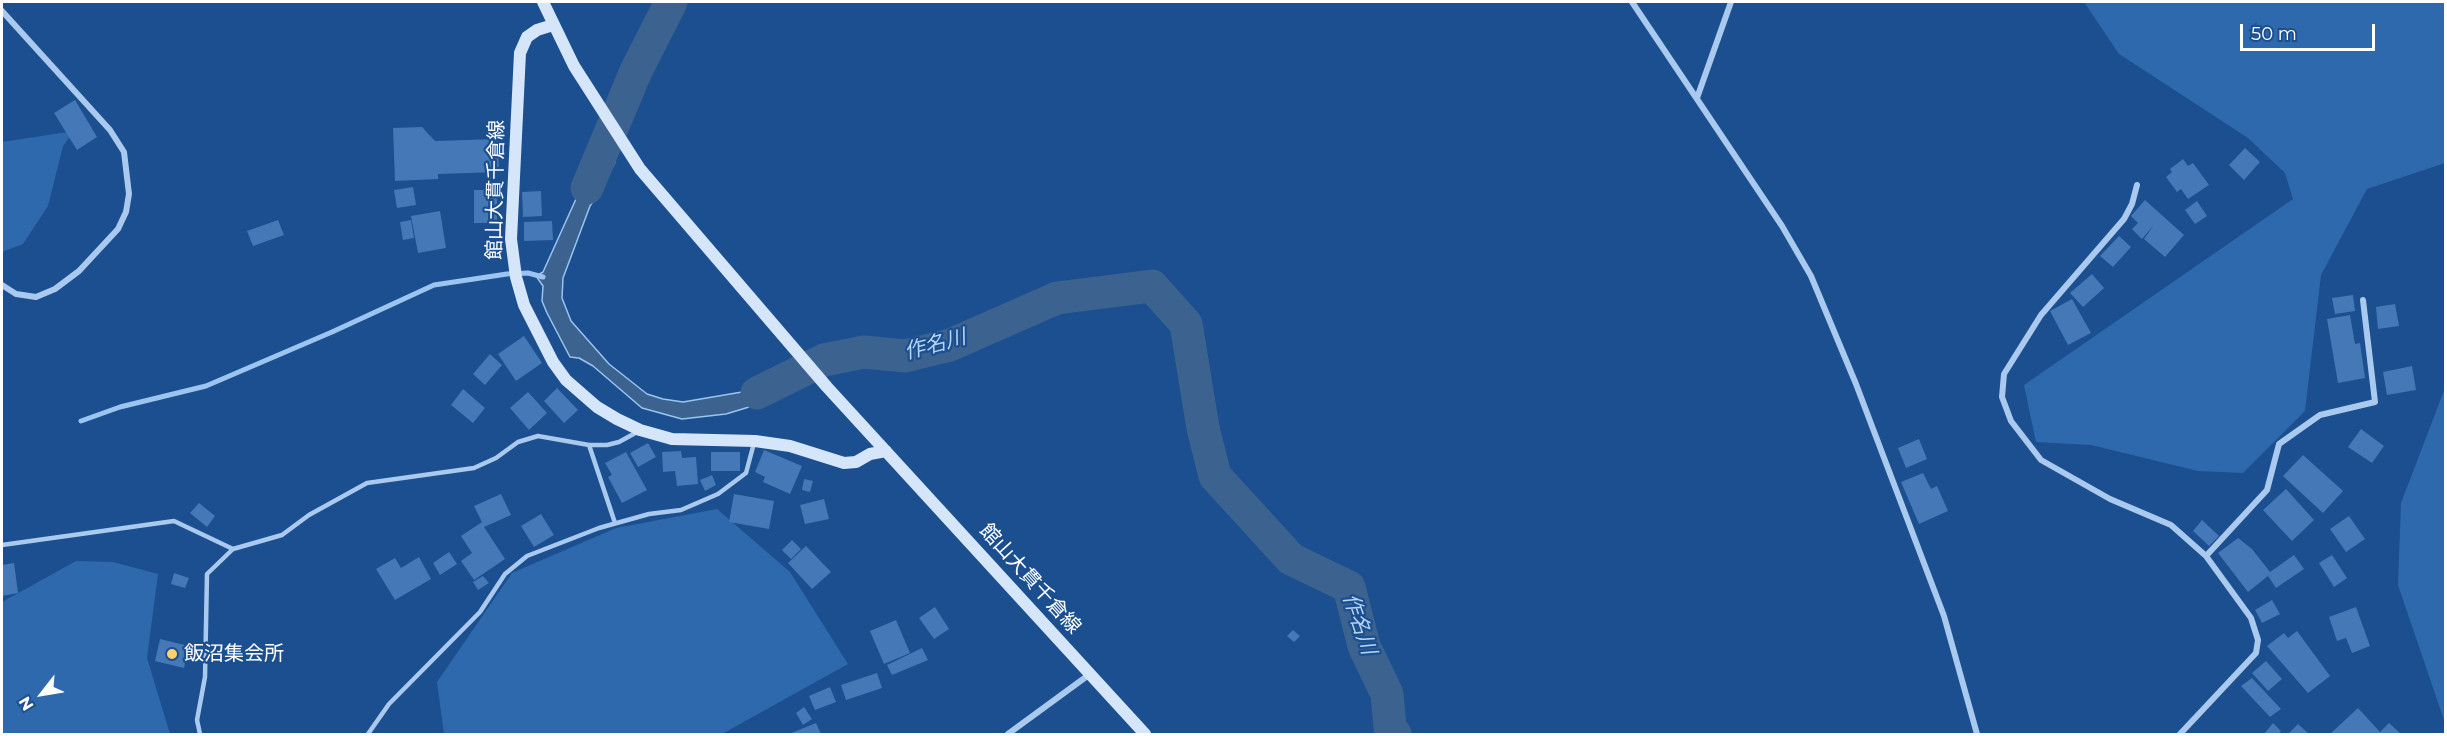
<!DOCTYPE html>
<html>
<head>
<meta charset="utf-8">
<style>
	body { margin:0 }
	#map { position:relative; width:2447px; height:736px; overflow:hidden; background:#1b4f8f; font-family:Montserrat,sans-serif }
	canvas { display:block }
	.frame { position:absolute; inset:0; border:3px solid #fff; pointer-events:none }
	.north { position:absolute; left:12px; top:664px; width:60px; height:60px; -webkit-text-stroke:4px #1b4f8f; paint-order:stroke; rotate:239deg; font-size:16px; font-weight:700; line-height:24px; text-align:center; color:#fff }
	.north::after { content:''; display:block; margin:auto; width:21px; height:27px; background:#fff; clip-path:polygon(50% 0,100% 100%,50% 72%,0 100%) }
	.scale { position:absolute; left:2240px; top:24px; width:135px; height:27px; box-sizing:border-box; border:3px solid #fff; border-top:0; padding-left:8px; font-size:18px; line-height:21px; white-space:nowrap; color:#fff; -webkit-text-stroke:4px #1b4f8f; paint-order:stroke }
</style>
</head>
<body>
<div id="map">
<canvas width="2447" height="736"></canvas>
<div class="frame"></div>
<div class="north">N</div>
<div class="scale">50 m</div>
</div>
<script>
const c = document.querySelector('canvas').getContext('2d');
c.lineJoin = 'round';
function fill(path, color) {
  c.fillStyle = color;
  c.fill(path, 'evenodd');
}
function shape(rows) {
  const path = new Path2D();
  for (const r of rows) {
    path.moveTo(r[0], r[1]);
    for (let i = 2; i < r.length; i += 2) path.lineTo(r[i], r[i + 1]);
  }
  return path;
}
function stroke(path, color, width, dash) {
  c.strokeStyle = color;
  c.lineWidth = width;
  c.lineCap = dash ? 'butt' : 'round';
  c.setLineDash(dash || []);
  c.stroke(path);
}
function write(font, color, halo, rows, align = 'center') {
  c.font = font + ' Montserrat,"Noto Sans JP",sans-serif';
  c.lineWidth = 4.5;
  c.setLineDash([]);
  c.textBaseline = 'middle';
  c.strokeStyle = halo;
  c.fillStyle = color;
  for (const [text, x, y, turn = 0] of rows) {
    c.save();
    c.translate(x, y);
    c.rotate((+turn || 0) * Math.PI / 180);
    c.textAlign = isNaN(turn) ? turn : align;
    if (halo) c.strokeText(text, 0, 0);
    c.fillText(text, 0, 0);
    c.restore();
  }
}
fill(shape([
	[2084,2,2445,2,2445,163,2367,189,2321,275,2305,411,2243,473,2198,471,2091,445,2036,442,2024,385,2293,199,2285,173,2248,138,2119,54],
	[74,131,63,146,48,206,23,244,2,252,2,142],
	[2445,388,2445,723,2398,585,2401,503],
	[717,509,790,572,848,664,722,734,444,734,437,682,512,573,616,528],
	[76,561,113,562,158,574,147,658,170,734,2,734,2,602]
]), '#2e69ad');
const water = shape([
	[597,137,615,162,603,187,590,206,563,278,562,298,571,321,609,364,647,394,663,399,683,402,742,392,791,367,803,381,749,407,726,414,682,419,642,408,593,366,579,358,570,357,547,313,542,301,543,286,536,276,543,272,585,179,584,167,597,137]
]);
fill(water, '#3c6290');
stroke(water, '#9cc4f0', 1.5);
stroke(shape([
	[81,421,120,407,206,386,332,332,434,285,507,274,528,273,543,277]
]), '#9cc4f0', 5);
stroke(shape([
	[587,188,636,71,671,2],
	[757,393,824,360,864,352,905,356,950,345,1057,298,1152,286,1186,324,1203,428,1215,476,1291,559,1349,587,1364,646,1387,694,1390,727,1395,734]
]), '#3c6290', 33);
fill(shape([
	[75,100,97,137,77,150,54,113],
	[422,127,435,141,498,139,499,172,438,174,438,179,395,181,393,128],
	[2245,148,2260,162,2244,180,2229,165],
	[2183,159,2188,166,2193,163,2209,185,2188,199,2181,189,2177,192,2166,177,2172,172,2170,169],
	[413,187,416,205,397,208,394,190],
	[474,190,497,190,497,223,474,223],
	[541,191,542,216,523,217,522,192],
	[2145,200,2184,235,2165,257,2144,239,2154,225,2142,239,2132,229,2138,223,2131,216],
	[2197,201,2207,216,2195,224,2185,210],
	[440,211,446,248,418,253,411,216],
	[278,220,284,235,253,246,247,231],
	[411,220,414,238,403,240,400,222],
	[552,221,553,240,524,241,524,222],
	[2119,236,2131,247,2113,267,2100,256],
	[2092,274,2104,288,2083,307,2070,293],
	[2353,295,2355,311,2335,314,2332,298],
	[2072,299,2091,333,2068,345,2050,311],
	[2395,304,2399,326,2378,329,2376,307],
	[2350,315,2355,344,2360,343,2365,378,2338,383,2327,319],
	[524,336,542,363,516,381,498,354],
	[490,354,502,365,485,385,473,374],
	[2412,366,2416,390,2387,395,2383,372],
	[557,388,578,410,564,423,544,401],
	[463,389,485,408,473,423,451,405],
	[528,392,547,413,529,430,510,408],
	[2361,429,2384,446,2372,463,2348,447],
	[1919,439,1927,459,1906,468,1898,448],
	[648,443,656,457,638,467,630,453],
	[764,450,802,466,790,494,763,482,765,477,755,472],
	[681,451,682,458,696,457,698,484,677,486,675,471,663,472,662,452],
	[626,452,647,490,622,503,608,477,612,475,605,463],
	[711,452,740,452,740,471,711,471],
	[2303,455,2343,491,2323,513,2283,476],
	[1923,473,1931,489,1937,486,1948,511,1919,524,1901,482],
	[712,475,716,485,705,491,700,480],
	[804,479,813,481,810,492,802,490],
	[2286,489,2314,520,2292,541,2263,510],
	[501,494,511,515,484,527,505,559,474,580,461,561,472,553,461,536,482,522,474,506],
	[734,494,774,501,769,529,729,522],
	[824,499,829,519,805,524,800,505],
	[199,503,215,516,207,527,190,513],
	[541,514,554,535,534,547,521,526],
	[2349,516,2365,539,2346,552,2330,529],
	[2202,520,2219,536,2209,546,2193,531],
	[2238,538,2252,549,2270,572,2294,555,2304,569,2276,588,2268,576,2248,592,2218,553],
	[792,540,801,549,791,559,782,550],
	[806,546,831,572,812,589,788,563],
	[449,552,457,564,440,575,433,563],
	[2332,555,2347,578,2334,587,2319,563],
	[419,557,431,579,395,600,376,569,395,558,401,568],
	[14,563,18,593,2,596,2,565],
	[174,573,189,578,185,588,171,584],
	[483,576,489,583,478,590,473,582],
	[2272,600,2280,614,2262,623,2255,610],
	[935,607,949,629,934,639,919,618],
	[2356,607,2370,646,2352,653,2346,638,2337,641,2329,617],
	[896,620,910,653,884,664,870,631],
	[1293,630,1300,636,1294,642,1287,636],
	[2297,631,2330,676,2308,693,2267,646,2284,633,2288,638],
	[160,639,189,646,184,668,155,661],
	[922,648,928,660,892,675,887,665],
	[2266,661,2282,679,2268,691,2252,673],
	[877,673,882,688,846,700,841,685],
	[2252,678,2281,709,2270,717,2241,686],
	[830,687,836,702,815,710,809,696],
	[804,707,812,719,803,725,796,713],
	[2358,708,2380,732,2389,723,2400,733,2330,734],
	[816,723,821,734,789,734],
	[2273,723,2281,731,2278,734,2264,734],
	[2298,724,2309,734,2288,734]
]), '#4478b7');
stroke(shape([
	[589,445,615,523],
	[2,545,174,521,233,549],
	[200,734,197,720,205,677,207,574,233,549,282,535,309,515,367,483,474,468,496,458,518,442,538,436,589,445,607,445,619,442,639,431],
	[368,734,389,704,480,612,505,574,527,556,599,528,649,514,681,510,718,494,746,473,754,443]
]), '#a9c9ee', 4.5);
stroke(shape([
	[1632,2,1782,226,1811,276,1856,384,1944,616,1977,734],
	[2,11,110,130,124,152,129,194,126,212,118,229,79,271,55,289,36,297,16,294,2,285],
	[1697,98,1731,2],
	[2137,185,2132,204,2124,219,2041,315,2004,374,2002,397,2011,421,2041,460,2110,499,2171,525,2206,556,2251,618,2258,640,2256,653,2180,734],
	[2206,556,2267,490,2279,444,2320,415,2375,402,2363,300],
	[1008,734,1090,674]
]), '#a9c9ee', 6);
stroke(shape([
	[543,2,574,66,640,169,827,387,1145,734],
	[553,25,537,30,527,37,520,53,511,239,516,277,524,305,553,362,566,380,597,407,617,419,640,430,672,439,755,441,790,446,844,463,856,462,870,454,886,451]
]), '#d6e6fa', 12);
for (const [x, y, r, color] of [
	[172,654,6,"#ffd166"]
]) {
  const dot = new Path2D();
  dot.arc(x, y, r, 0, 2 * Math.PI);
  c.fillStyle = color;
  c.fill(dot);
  stroke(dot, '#1b4f8f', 2);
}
write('20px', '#fff', '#1b4f8f', [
	["館山大貫千倉線",496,190,-89],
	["館山大貫千倉線",1030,579,48]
]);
write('20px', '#fff', '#1b4f8f', [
	["飯沼集会所",184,654]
], 'left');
write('italic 21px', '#b5d3f5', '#1b4f8f', [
	["作名川",935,345,-15],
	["作名川",1359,624,71]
]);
</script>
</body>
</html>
